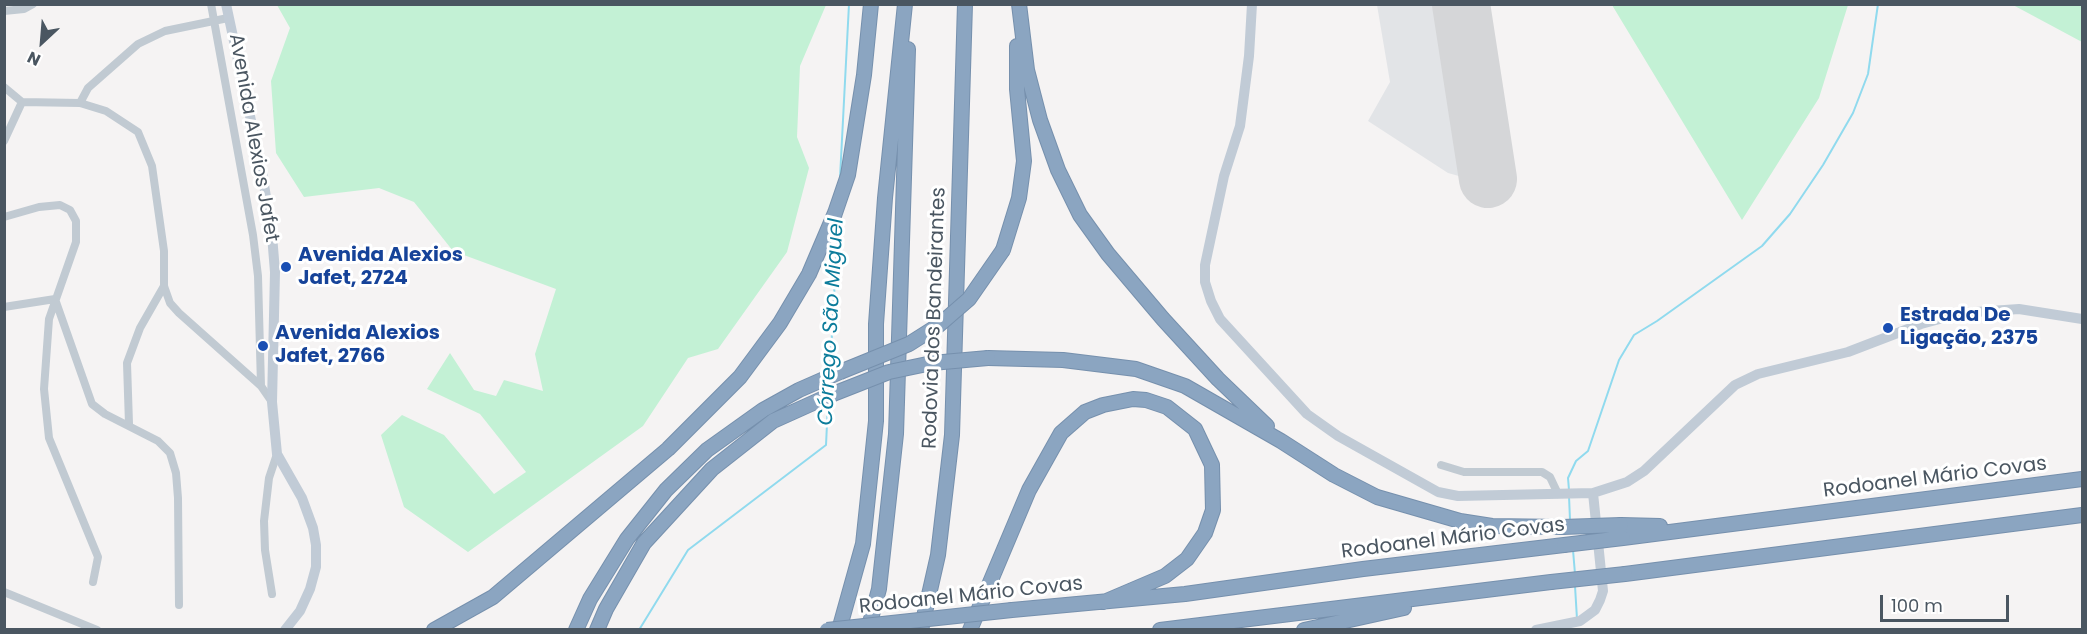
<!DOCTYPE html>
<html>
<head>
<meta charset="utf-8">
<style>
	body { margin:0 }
	#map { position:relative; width:2087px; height:634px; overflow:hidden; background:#f5f3f3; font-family:Poppins,sans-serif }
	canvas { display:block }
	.frame { position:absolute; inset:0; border:6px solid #4a5661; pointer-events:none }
	.north { position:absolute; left:12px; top:12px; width:60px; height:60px; -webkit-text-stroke:4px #fff; paint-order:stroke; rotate:206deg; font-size:16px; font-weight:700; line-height:24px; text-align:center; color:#4a5661 }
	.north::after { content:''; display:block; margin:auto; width:21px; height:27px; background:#4a5661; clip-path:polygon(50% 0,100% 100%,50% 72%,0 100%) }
	.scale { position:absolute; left:1880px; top:595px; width:129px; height:27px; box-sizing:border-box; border:3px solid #4a5661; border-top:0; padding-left:8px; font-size:18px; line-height:21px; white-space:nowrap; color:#4a5661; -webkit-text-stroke:4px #fff; paint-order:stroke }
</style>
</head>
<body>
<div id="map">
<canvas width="2087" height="634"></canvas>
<div class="frame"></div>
<div class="north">N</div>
<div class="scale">100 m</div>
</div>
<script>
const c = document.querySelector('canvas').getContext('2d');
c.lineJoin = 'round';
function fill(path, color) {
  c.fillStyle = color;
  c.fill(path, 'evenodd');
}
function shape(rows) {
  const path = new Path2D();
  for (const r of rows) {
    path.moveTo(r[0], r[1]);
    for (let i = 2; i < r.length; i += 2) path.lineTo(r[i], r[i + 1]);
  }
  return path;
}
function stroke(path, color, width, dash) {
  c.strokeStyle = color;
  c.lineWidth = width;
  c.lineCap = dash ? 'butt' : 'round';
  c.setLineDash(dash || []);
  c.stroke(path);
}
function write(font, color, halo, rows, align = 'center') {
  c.font = font + ' Poppins,sans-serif';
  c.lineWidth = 6;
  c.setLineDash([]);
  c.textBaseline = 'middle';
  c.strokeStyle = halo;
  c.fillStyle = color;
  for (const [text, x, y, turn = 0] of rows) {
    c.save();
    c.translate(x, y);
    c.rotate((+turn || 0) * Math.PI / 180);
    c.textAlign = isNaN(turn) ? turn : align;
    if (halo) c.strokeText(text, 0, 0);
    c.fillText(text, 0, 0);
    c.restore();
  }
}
fill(shape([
	[1377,5,1474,5,1501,178,1477,181,1448,173,1368,121,1390,82]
]), '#e2e4e7');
fill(shape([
	[277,5,826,5,800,66,797,137,809,168,787,252,718,349,688,358,643,426,468,552,404,507,381,435,402,415,444,435,494,494,526,472,480,414,427,389,450,353,474,390,496,396,504,380,543,391,535,354,556,289,453,251,414,202,379,188,304,197,276,153,271,81,290,28],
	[1612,5,1848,5,1819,98,1742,220],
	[2013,5,2082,5,2082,42]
]), '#c3f1d5');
stroke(shape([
	[840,178,849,4],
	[830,370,838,223],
	[1569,490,1568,478,1576,461,1588,451,1619,360,1634,335,1657,321,1762,246,1790,214,1823,165,1853,113,1868,74,1878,4],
	[1569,496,1570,520],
	[1573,550,1575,574],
	[1575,586,1577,619],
	[639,630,688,550,826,445,828,403]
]), '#90daee', 2);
stroke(shape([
	[1461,4,1488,179]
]), '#d5d6d8', 58);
const highway = shape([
	[1019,4,1027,70,1040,120,1058,170,1080,215,1108,254,1163,319,1218,379,1267,426],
	[1003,250,1019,198,1024,161,1017,89,1017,46],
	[988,358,1063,360,1136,369,1185,386,1281,441,1334,475,1377,497,1460,521,1492,526,1562,527],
	[1621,525,1660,526],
	[1623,538,2082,479],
	[1625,574,2082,515],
	[1012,610,1185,594,1363,569,1564,545],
	[434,630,493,597,668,449,740,377,780,323,809,274,835,213,848,175,864,75,871,4],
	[576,630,590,599,627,539,666,490,707,450,763,410,799,390,840,372],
	[597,630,606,609,644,543,712,469,773,421,833,394],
	[839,630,863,544,876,421,876,324,885,198,905,4],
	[868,630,879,589,896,434,908,49],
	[921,630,938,555,952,435,965,4],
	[970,630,1029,490,1061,433,1085,412,1103,405,1133,399,1146,400,1167,407,1195,429,1212,465,1213,510,1205,533,1187,559,1165,576,1104,602],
	[1160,630,1551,582],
	[1304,630,1404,608]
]);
stroke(highway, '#7690ad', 16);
stroke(shape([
	[211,4,253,235,258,276,261,386,272,402],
	[4,11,24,9,33,4],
	[4,87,22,102,80,103,106,111,138,132,152,166,164,251,164,286,170,303,179,313,261,386],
	[80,103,88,88,138,44,165,31,228,18],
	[4,141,22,102],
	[4,217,39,207,60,205,70,210,76,221,76,242,49,319,44,389,49,438,98,557,93,582],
	[4,307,55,299,92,404,105,414,158,441,170,453,176,473,178,498,179,605],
	[129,424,127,363,140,328,164,286],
	[1441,465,1464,472,1542,472,1550,477,1558,494],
	[4,592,97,630],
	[272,594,265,550,264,521,269,478,277,454]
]), '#c1cad2', 8);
stroke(shape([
	[226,4,262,172,272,235,275,272,272,402,277,454,302,498,313,528,316,545,316,567,310,589,300,611,285,630],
	[1252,4,1249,56,1240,126,1224,176,1205,265,1205,282,1211,301,1220,319,1307,414,1338,436,1438,492,1458,496,1593,493,1627,482,1644,471,1735,385,1758,374,1848,352,1921,324,1962,313,2019,309,2082,319],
	[1536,630,1580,621,1595,610,1600,600,1603,591,1593,493]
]), '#c1cbd6', 10);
stroke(highway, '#8ba5c1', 14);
const highwayBridge = shape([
	[840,372,909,344,939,325,969,299,1003,250],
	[833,394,889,372,932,363,988,358],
	[1562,527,1621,525],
	[1564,545,1623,538],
	[1551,582,1625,574],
	[827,630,1012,610]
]);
stroke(highwayBridge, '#7690ad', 16, []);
stroke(highwayBridge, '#8ba5c1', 14);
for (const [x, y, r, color] of [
	[286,267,6,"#1a4fb4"],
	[1888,328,6,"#1a4fb4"],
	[263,346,6,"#1a4fb4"]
]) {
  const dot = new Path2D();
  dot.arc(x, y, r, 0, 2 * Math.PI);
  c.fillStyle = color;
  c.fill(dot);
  stroke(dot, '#fff', 2);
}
write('20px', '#4a5661', '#fff', [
	["Avenida Alexios Jafet",253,138,80],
	["Rodovia dos Bandeirantes",935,318,-88],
	["Rodoanel Mário Covas",1935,478,-7],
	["Rodoanel Mário Covas",1453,539,-7],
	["Rodoanel Mário Covas",971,596,-6]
]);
write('bold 20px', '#164399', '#fff', [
	["Avenida Alexios",298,256],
	["Jafet, 2724",298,279],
	["Estrada De",1900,316],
	["Ligação, 2375",1900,339],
	["Avenida Alexios",275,334],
	["Jafet, 2766",275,357]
], 'left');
write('italic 21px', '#0c7c9b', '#fff', [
	["Córrego São Miguel",832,322,-87]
]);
</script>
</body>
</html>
